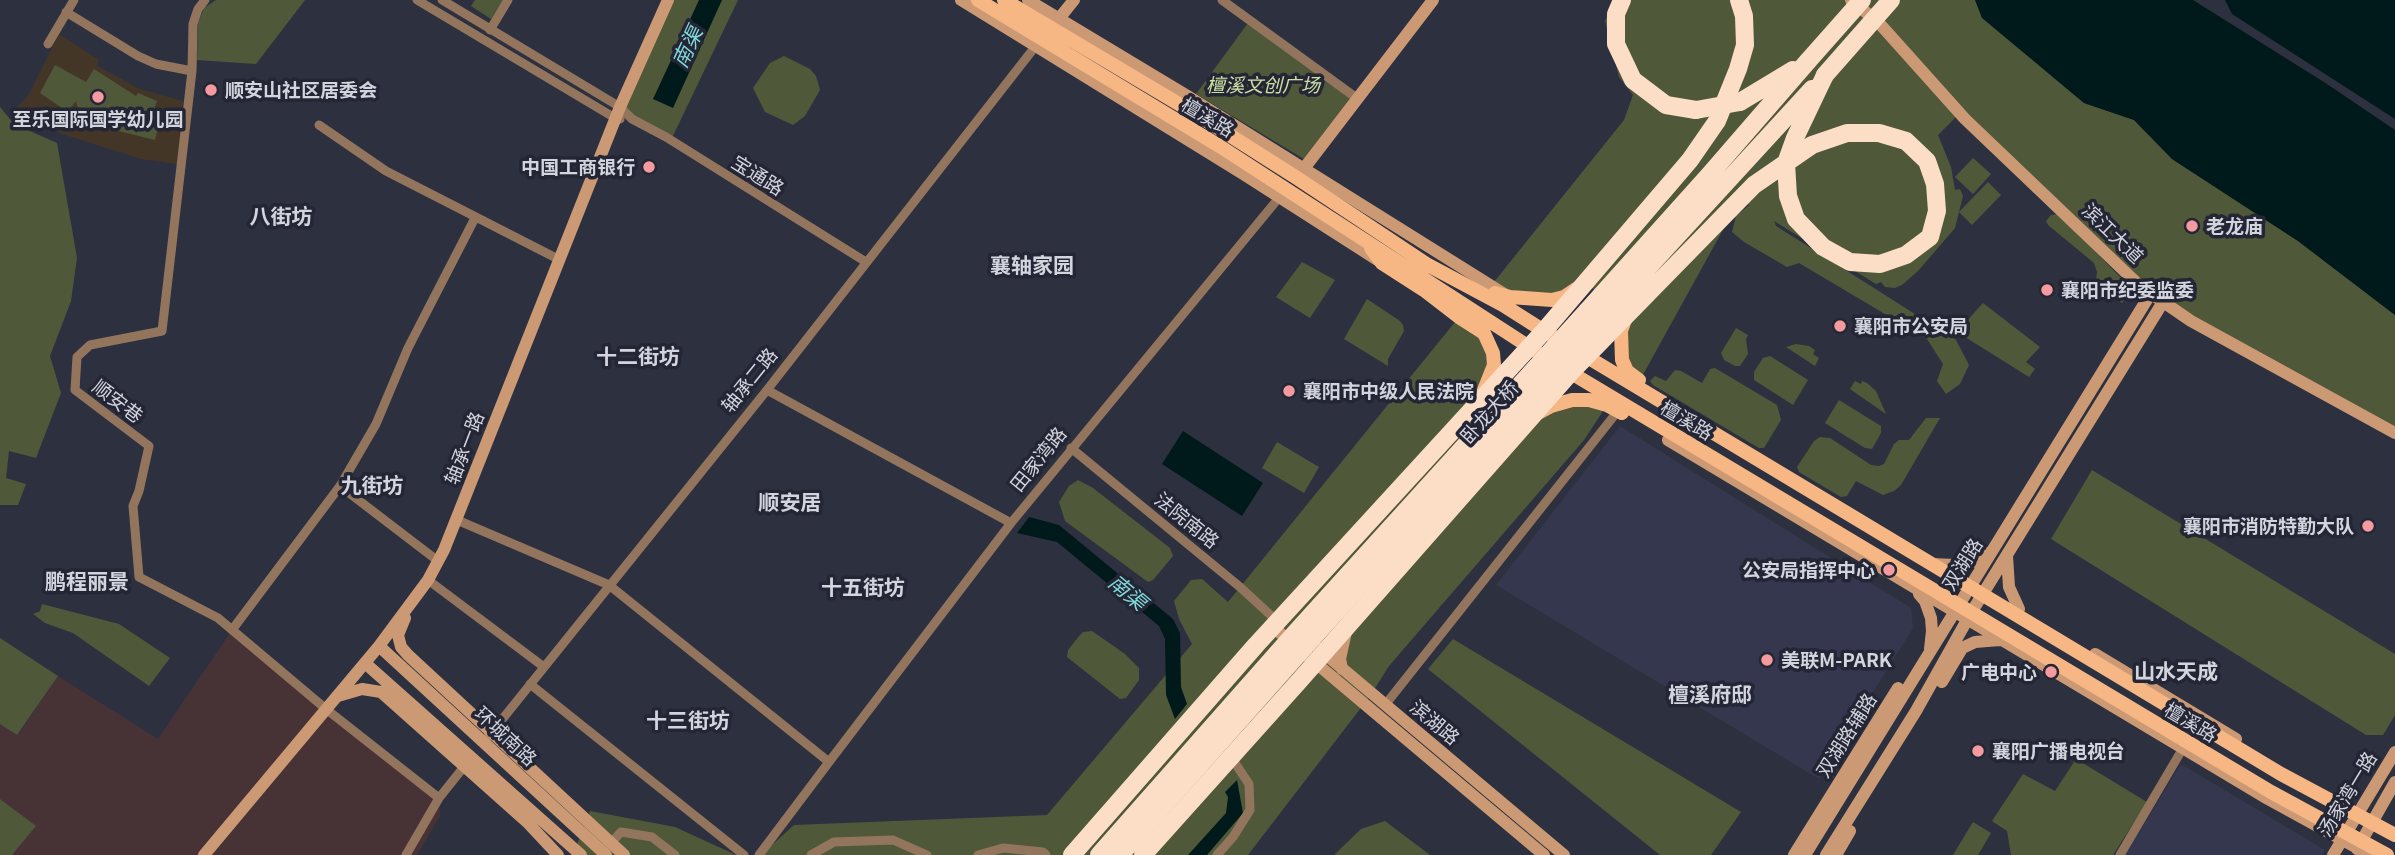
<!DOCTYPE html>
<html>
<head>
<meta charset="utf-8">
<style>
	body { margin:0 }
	canvas { display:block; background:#2d303f }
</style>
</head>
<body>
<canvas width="2395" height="855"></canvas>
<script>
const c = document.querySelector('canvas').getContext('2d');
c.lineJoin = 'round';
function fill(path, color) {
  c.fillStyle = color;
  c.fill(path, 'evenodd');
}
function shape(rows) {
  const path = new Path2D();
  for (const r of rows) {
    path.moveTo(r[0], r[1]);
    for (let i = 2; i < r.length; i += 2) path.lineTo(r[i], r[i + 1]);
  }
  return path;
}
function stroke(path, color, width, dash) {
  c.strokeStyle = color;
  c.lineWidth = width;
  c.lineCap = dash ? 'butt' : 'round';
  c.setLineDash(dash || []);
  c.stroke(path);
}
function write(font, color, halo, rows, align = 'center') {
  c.font = font + ' Georgia,"Noto Sans SC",serif';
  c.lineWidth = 7;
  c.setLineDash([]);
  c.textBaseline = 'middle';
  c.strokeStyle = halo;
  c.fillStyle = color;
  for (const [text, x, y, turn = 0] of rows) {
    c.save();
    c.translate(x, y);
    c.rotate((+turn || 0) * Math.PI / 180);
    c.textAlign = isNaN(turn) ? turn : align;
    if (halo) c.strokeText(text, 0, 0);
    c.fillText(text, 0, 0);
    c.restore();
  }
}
fill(shape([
	[1620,426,1911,608,1913,628,1819,779,1496,585],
	[2181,764,2325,850,2322,855,2125,855]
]), '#34374d');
fill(shape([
	[232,630,439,798,440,816,417,855,12,855,35,826,0,799,0,724,18,735,58,676,158,739]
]), '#473235');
fill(shape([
	[59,34,99,60,97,66,140,89,183,101,177,164,141,159,18,120,12,113,29,94]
]), '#433627');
fill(shape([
	[216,0,305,0,256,64,197,60,198,23,204,8],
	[475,0,503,0,491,19,471,6],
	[668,0,738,0,671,140,620,107],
	[1614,0,1975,0,1983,18,2084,103,2134,120,2172,159,2298,241,2395,315,2395,433,2151,293,1960,113,1938,135,1951,167,1955,190,1960,189,1963,196,1955,228,1918,271,1902,285,1895,288,1885,287,1881,282,1876,284,1774,221,1776,226,1956,340,1969,365,1960,384,1946,394,1937,381,1943,364,1927,339,1799,263,1787,267,1744,242,1732,232,1736,216,1749,205,1740,199,1640,380,1627,371,1626,317,1586,283,1552,300,1490,287,1624,120,1633,95,1619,77,1605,21],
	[1248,23,1351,97,1304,159,1196,94],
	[784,56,810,69,816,76,820,90,805,116,793,125,765,112,753,88,770,63],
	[55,65,86,82,94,69,136,96,138,93,157,101,151,118,160,120,155,140,78,121,81,109,77,106,76,101,69,110,62,108,40,93],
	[0,107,14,124,57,143,77,258,71,301,50,356,61,393,36,458,9,451,6,478,26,484,18,505,0,505],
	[1973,158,1991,174,1973,194,1955,177],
	[1988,182,2001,195,1972,225,1959,212],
	[2058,214,2125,282,2127,296,2122,303,2104,290,2096,280,2097,272,2094,263,2048,225,2046,221,2051,215],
	[1302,262,1335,280,1310,318,1276,297],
	[1367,299,1400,321,1403,325,1404,331,1388,359,1388,366,1344,339],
	[1983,303,2040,347,2026,362,2035,369,2029,377,1957,332],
	[1459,317,1484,333,1493,353,1487,387,1530,417,1551,406,1607,405,1584,440,1389,666,1370,696,1248,855,761,855,794,825,1047,815,1192,644,1179,619,1174,601,1191,580,1202,579,1228,602],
	[1736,328,1748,335,1746,339,1748,354,1740,366,1735,366,1724,360,1721,353],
	[1796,344,1809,346,1815,350,1813,354,1819,358,1815,366,1786,347],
	[1770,356,1808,380,1793,405,1754,380,1754,372,1763,358],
	[1715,368,1777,405,1781,420,1764,448,1759,448,1653,385,1650,381,1655,376,1666,381,1675,370,1681,371,1702,383,1710,369],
	[1855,381,1861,384,1862,381,1867,383,1876,391,1886,414,1850,389],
	[1839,400,1881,426,1881,433,1872,449,1865,448,1825,423],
	[1926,418,1940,418,1901,485,1894,491,1883,495,1856,481,1847,496,1841,497,1799,472,1797,467,1814,441,1820,437,1830,438,1871,465,1879,466,1884,464,1894,444,1899,440,1909,440],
	[1277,442,1319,467,1304,493,1262,468],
	[2092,470,2395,654,2395,715,2383,735,2366,735,2051,539],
	[1078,480,1093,488,1170,548,1173,556,1153,580,1148,582,1065,521,1059,502,1069,486],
	[42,604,119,624,170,658,149,686,73,633,45,623,33,614,40,611],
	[1092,631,1125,654,1139,668,1139,680,1126,698,1120,699,1067,657,1068,650,1079,636,1083,632],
	[0,638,58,676,17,735,0,724],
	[1453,639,1741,812,1711,855,1660,855,1428,669],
	[2076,759,2147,802,2113,855,2011,855,2007,831,1992,821,2023,774,2055,791],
	[0,799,36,826,12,855,0,855],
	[590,811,675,827,736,855,573,855],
	[1385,821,1430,855,1334,855,1361,829],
	[1973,822,1991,833,1978,855,1953,855]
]), '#4f593a');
fill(shape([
	[699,0,722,0,673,108,653,99],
	[1975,0,2193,0,2327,84,2395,130,2395,315,2298,241,2172,159,2134,120,2084,103,1982,18],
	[2225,0,2395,0,2395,119,2232,14],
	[1183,431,1263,483,1242,516,1162,464],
	[1029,517,1059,525,1173,619,1180,633,1181,687,1187,704,1175,719,1166,695,1165,639,1159,626,1057,542,1017,533],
	[1237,780,1243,813,1207,855,1188,855,1226,813,1228,797,1225,792]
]), '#00191a');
stroke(shape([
	[205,0,198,9,193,24,192,71,162,331,90,345,77,357,75,390,149,446,139,491,133,506,139,577,218,618,326,709,439,798],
	[417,0,615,118,620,119],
	[442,0,620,107,632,119,666,137,866,262],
	[1222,0,1358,99],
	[66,12,138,56,156,64,192,71],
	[490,30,508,0],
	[48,44,74,0],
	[319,125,386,171,558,259],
	[767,390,1011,523],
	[1071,448,1240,587,1278,622],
	[340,486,438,561],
	[457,520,609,585,829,762,759,855],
	[428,580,544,667],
	[232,630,340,486,376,424,408,348,475,218],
	[530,684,744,855],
	[1385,705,1621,407],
	[488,737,767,390,1038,43],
	[829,762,1011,523,1282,194],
	[611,843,621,832,652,837,675,855],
	[406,855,439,798,467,763],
	[811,855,834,842,893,840,927,855],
	[978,855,1003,848,1043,852,1046,855],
	[1217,855,1233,837,1250,810,1249,784,1231,757],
	[2120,855,2186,743]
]), '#93755d', 9);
stroke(shape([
	[961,0,1243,174,1379,261],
	[1028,0,1189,97,1506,295],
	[1851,0,1879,23,1965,119,2140,286,2191,321,2395,433],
	[1053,26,1074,0],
	[1299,175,1433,0],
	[1668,440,2268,799,2370,855],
	[2007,556,2009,587,2019,609],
	[1932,564,1955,565,1970,562,1981,560,1987,553],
	[1919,594,1925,601,1931,618,1932,631,1930,649],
	[405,618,398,635,401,647,408,655,624,855],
	[1273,627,1544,855],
	[379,646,606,855],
	[1318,648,1564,855],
	[1958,650,1975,642,2000,640],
	[2095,654,2236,739],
	[365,663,581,855],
	[1342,669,1340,659,1346,632],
	[1942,682,1963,647],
	[338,696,362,689,381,692,527,822,558,855],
	[2357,849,2395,782],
	[204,855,379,646,428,580,444,550,620,107,668,0],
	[1794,855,1898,688],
	[1805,855,2151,293],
	[1826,855,1916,711,1971,613,2163,302],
	[1836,855,1850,831],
	[2333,855,2395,752]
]), '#cb9a74', 12);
stroke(shape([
	[978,0,1221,147,1537,352],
	[1004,0,1204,119,1297,178,1428,265,1503,305,1544,331,2281,774,2395,835],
	[1371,248,1382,263,1424,290,1459,317,1484,333,1493,353,1494,365,1484,390],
	[1495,293,1510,297,1552,300,1564,297,1576,289],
	[1626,317,1621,331,1622,360,1627,371,1639,380],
	[1563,368,2271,792,2387,855],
	[1536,414,1551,406,1572,400,1589,400,1607,405,1622,413]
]), '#f6b785', 14);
stroke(shape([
	[1622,0,1616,14,1616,44,1633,80,1666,105,1696,110],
	[1740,102,1793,70],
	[1587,311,1710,174,1808,61],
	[1599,321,1812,89],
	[1072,855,1256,645,1544,331,1690,160,1717,121,1738,69,1745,45,1744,16,1739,0],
	[1143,855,1300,680,1571,372,1754,185,1812,145,1847,133,1879,133,1906,141,1927,161,1935,184,1937,211,1930,237,1906,255,1880,264,1850,262,1823,247,1796,219,1788,196,1786,163,1795,138,1825,75]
]), '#fcddc6', 18);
stroke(shape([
	[1808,61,1862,0],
	[1825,75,1891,0],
	[1696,110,1740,102],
	[1099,855,1296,632,1587,311],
	[1120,855,1309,642,1599,321]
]), '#fcddc6', 18);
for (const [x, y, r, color] of [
	[211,90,7,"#f59b9f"],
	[98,97,7,"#f59b9f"],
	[649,167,7,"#f59b9f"],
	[2192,226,7,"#f59b9f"],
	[2047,290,7,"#f59b9f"],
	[1840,326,7,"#f59b9f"],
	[1289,391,7,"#f59b9f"],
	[2368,526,7,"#f59b9f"],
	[1889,570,7,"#f59b9f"],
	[1767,660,7,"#f59b9f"],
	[2051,672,7,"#f59b9f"],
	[1978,751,7,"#f59b9f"]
]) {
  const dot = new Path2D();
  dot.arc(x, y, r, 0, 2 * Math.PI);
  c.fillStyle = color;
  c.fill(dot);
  stroke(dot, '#242635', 2.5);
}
write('italic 19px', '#cde1a2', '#242635', [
	["檀溪文创广场",1263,85]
]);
write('bold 19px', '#d2d4de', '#242635', [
	["顺安山社区居委会",225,90],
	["至乐国际国学幼儿园",98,119,"center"],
	["中国工商银行",635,167,"right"],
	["老龙庙",2206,226],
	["襄阳市纪委监委",2061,290],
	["襄阳市公安局",1854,326],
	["襄阳市中级人民法院",1303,391],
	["襄阳市消防特勤大队",2354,526,"right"],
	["公安局指挥中心",1875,570,"right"],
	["美联M-PARK",1781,660],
	["广电中心",2037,672,"right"],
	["襄阳广播电视台",1992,751]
], 'left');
write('19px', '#d2d4de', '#242635', [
	["檀溪路",1208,117,31],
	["宝通路",758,175,32],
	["滨江大道",2113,233,44],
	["轴承二路",749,380,-51],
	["顺安巷",118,401,37],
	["卧龙大桥",1489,412,-48],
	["檀溪路",1687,420,31],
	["轴承一路",464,448,-69],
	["田家湾路",1038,459,-51],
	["法院南路",1187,520,39],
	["双湖路",1962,564,-58],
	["滨湖路",1435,722,40],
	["檀溪路",2191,722,31],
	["双湖路辅路",1846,735,-58],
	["环城南路",506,736,43],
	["汤家湾一路",2347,794,-59]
]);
write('italic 21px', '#80d9db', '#242635', [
	["南渠",687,47,-65],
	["南渠",1128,592,40]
]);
write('bold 21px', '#d2d4de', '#242635', [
	["八街坊",281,216],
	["襄轴家园",1032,265],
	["十二街坊",638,356],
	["九街坊",372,485],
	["顺安居",790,502],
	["鹏程丽景",87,581],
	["十五街坊",863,587],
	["山水天成",2176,671],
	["檀溪府邸",1710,694],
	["十三街坊",688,720]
]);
</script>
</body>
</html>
